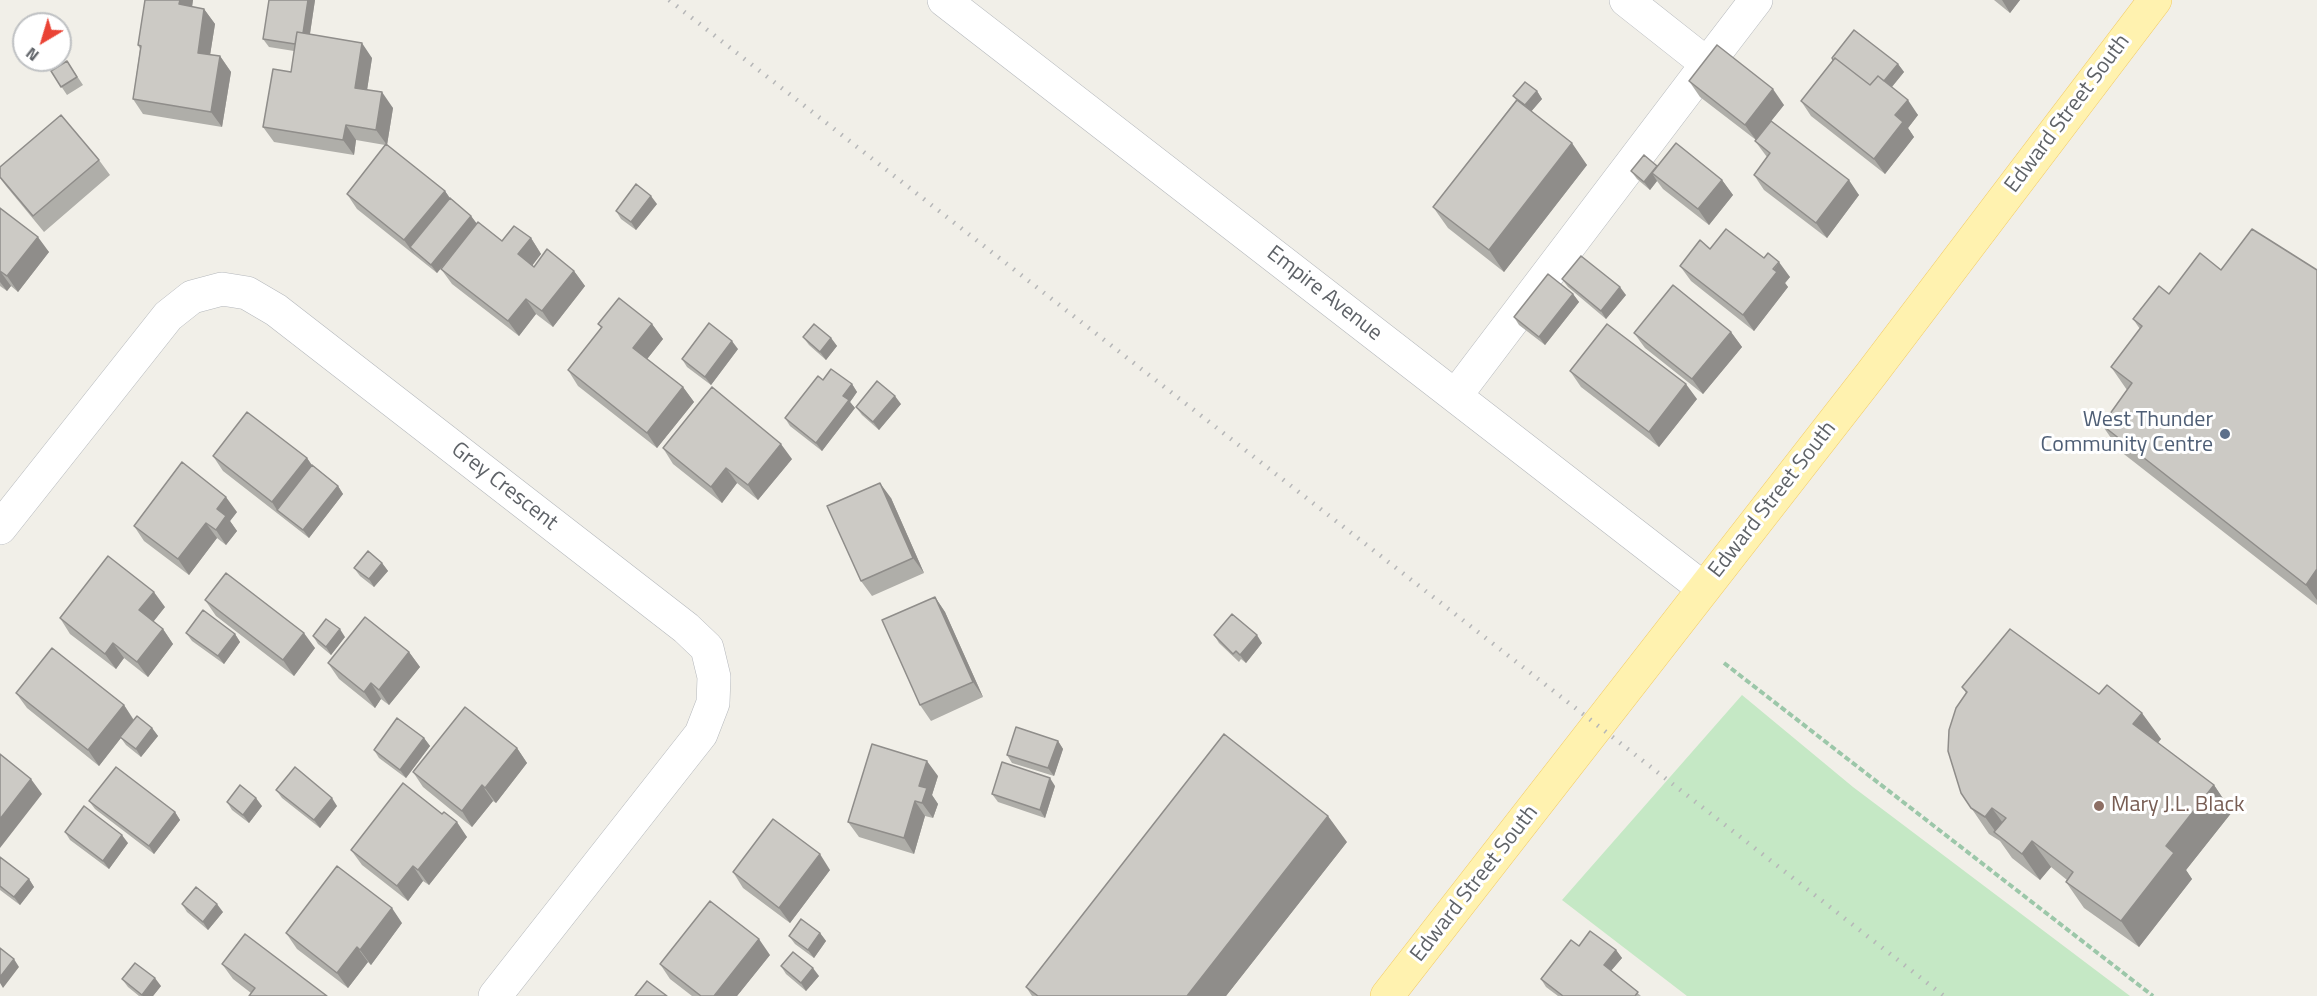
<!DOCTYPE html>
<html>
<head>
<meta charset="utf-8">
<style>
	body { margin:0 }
	#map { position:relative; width:2317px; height:996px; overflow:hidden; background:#f1efe8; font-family:"Titillium Web",sans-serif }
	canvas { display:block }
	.north { position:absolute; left:12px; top:12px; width:60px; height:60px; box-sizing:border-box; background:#fff; border:2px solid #bfc1c3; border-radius:50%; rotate:218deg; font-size:16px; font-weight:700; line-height:24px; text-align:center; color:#5f6368 }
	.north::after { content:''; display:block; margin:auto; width:21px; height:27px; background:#ea4335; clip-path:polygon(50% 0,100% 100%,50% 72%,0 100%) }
</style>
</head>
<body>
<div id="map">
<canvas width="2317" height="996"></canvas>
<div class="north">N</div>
</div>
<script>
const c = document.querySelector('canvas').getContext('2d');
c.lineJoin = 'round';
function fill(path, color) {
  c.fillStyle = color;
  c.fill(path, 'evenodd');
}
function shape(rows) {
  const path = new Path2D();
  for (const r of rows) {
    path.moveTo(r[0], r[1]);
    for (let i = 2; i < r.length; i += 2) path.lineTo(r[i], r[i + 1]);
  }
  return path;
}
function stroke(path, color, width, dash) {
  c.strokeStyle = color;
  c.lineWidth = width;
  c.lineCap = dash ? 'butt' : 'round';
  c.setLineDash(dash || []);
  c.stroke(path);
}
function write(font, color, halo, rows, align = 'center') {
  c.font = font + ' "Titillium Web",sans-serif';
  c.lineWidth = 6;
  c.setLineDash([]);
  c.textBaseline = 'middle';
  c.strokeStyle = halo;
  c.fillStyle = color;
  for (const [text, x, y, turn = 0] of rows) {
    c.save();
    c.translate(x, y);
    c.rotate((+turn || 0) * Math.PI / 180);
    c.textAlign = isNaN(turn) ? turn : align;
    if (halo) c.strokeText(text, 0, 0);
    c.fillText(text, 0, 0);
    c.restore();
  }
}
fill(shape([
	[1742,695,1853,787,2130,996,1687,996,1562,900]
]), '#c5e8c5');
const minor = shape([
	[944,0,1703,588],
	[1707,64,1756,0],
	[1456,395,1707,64,1626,0],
	[0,528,168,316,192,297,222,289,247,293,276,310,686,628,707,648,714,677,713,703,701,734,495,996]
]);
const major = shape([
	[1387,996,1872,373,2155,0]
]);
stroke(minor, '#b5b8bc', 34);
stroke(major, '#f2c960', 34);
stroke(shape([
	[1724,663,2153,996]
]), '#9cc7a9', 4, [6, 3]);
stroke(minor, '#fff', 33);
stroke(major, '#fff2af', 33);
stroke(shape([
	[669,0,1944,996]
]), '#b6b7b8', 4.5, [1.5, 8]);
fill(shape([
	[145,0,193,0,192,7,204,9,215,24,210,55,220,56,231,72,222,127,143,114,133,99,140,49,138,45],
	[269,0,315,0,310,34,372,58,367,90,393,108,387,145,445,191,450,198,471,216,477,224,437,273,357,209,347,194,385,145,356,140,354,155,274,142,263,127,291,72,294,51,269,47,263,39],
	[1994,0,2020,0,2010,13],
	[1832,58,1898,64,1904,72,1892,87,1918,115,1908,128,1914,137,1885,174,1811,116,1801,101,1833,60],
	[67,61,83,85,67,95,51,71],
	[1689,81,1784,105,1771,121,1859,195,1827,238,1764,190,1754,175,1767,157,1755,141,1756,140,1700,97],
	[1537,91,1542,99,1531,111,1587,165,1504,272,1448,228,1433,207,1516,100,1513,96],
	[99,160,110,175,44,232,6,186,0,178,0,167],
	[1657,167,1722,180,1733,195,1709,225,1663,189,1657,181,1650,190,1637,179,1631,171],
	[657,204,636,230,621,219,616,211],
	[0,208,49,252,18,292,11,286,7,291,0,286],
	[531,238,541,254,532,265,534,267,574,271,585,286,553,327,536,314,519,336,452,284,441,269,502,241],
	[1710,249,1764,258,1790,277,1785,283,1788,287,1754,331,1691,281,1680,266],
	[2221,270,2317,270,2317,605,2120,451,2102,425,2127,390,2111,367,2140,329,2133,319,2169,294],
	[1562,279,1626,295,1606,319,1568,287],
	[1573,294,1579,302,1545,345,1519,325,1514,317],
	[598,324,652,324,663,339,647,359,683,387,694,402,657,448,578,386,568,370,601,328],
	[1731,332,1742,347,1703,394,1645,348,1634,333],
	[803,337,831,338,837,346,826,360,809,345],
	[738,349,711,385,687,367,682,359],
	[1570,371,1697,399,1659,447,1581,387],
	[823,380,852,384,857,392,850,402,855,408,822,451,790,426,785,418],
	[901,404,879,430,862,415,856,407],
	[663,448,792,459,758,500,737,483,722,503,673,464],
	[213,456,307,458,312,465,338,486,343,494,309,538,223,471],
	[891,498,924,573,872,596,861,581],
	[237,512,230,521,237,531,226,545,217,538,189,575,144,541,134,526],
	[382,563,388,571,374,587,360,576,354,568],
	[935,597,945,612,983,697,931,721,920,705],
	[205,600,315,648,294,676,216,616],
	[165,607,153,621,163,629,173,644,148,677,124,658,116,669,70,634,60,618],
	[186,633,235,634,240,642,224,664,192,641],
	[1214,635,1262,643,1246,663,1241,659,1239,662,1219,643],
	[313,636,345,637,331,655,318,644],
	[409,652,420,667,389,705,381,699,375,708,339,679,328,663],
	[1962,687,2099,694,2161,739,2158,743,2214,785,2232,812,2186,870,2192,879,2139,947,2084,908,2066,882,2067,880,2051,867,2040,880,2012,858,2000,841,1989,834,1961,793,1966,693],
	[16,693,124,705,134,720,152,728,158,736,141,757,126,745,121,738,99,766,27,708],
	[424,738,430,746,406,778,379,758,374,750],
	[1058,741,1063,749,1054,776,1012,763,1007,755],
	[517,748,527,763,496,803,493,801,472,827,423,787,413,772],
	[938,776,932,795,938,804,933,818,925,816,914,854,859,837,848,822],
	[1055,786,1045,818,998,802,992,794],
	[276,790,337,806,320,828,282,798],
	[89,801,175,812,180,820,154,854,95,809],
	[227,802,262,806,249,823,232,810],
	[442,814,467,837,429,885,423,881,408,901,362,865,351,850],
	[65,832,128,843,109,869,70,840],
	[1347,842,1226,996,1032,996,1026,987],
	[0,857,29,879,34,887,20,905,0,890],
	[830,870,790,923,743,888,733,872],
	[182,904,223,912,208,930,187,912],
	[402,923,371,965,368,962,348,988,297,949,286,933],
	[820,933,826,941,814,958,795,944,789,936],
	[1579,946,1616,950,1622,958,1611,971,1641,996,1558,996,1546,987,1541,979],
	[770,955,737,996,692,996,670,979,660,964],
	[222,964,327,996,251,993,233,979],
	[781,966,819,976,806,991,786,974],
	[122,979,161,986,153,996,139,996,128,987]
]), '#afaea9');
fill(shape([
	[180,0,193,0,190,20,179,4],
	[308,0,315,0,307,53,301,45],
	[2002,0,2020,0,2010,13],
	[204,9,215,24,208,68,198,53],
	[362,43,372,58,365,103,355,88],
	[220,56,231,72,222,127,211,112],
	[1898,64,1904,72,1881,100,1875,92],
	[1773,89,1784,105,1756,140,1745,125],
	[1537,91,1542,99,1530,113,1525,105],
	[382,92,393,108,387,145,376,130],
	[1908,100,1918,115,1908,128,1914,137,1885,174,1874,159,1895,115],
	[346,125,356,140,354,155,343,140],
	[1572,143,1587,165,1504,272,1489,250],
	[1657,166,1652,173,1657,181,1650,190,1644,182],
	[1722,180,1733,195,1709,225,1698,209],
	[1849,180,1859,195,1827,238,1816,223],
	[445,191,455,206,410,247,415,255,404,240],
	[651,196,657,204,636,230,631,222],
	[471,216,477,224,437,273,431,265],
	[38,237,49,252,18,292,7,276],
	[531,238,541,254,529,270,518,254],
	[1779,262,1790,277,1785,283,1788,287,1754,331,1743,315],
	[0,271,11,286,7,291,0,282],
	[574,271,585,286,553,327,542,311],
	[1620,287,1626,295,1606,319,1601,311],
	[1573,294,1579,302,1545,345,1539,337],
	[526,299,536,314,519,336,508,321],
	[652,324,663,339,644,363,633,348],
	[1731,332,1742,347,1703,394,1692,379],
	[831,338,837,346,826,360,820,352],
	[732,341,738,349,711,385,705,377],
	[852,384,857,392,850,402,855,408,822,451,816,443,843,396],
	[1686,384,1697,399,1659,447,1649,432],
	[683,387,694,402,657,448,647,433],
	[895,396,901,404,879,430,873,422],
	[781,444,792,459,758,500,748,485],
	[307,458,317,473,277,510,272,502],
	[726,468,737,483,722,503,711,487],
	[880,483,891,498,924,573,913,558],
	[338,486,343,494,309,538,303,530],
	[226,497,237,512,230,521,237,531,226,545,216,530,217,509],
	[206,523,217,538,189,575,178,559],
	[382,563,388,571,374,587,369,579],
	[2317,569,2317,600,2306,585],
	[154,592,165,607,150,626,139,610],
	[935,597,945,612,983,697,973,682],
	[163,629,173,644,148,677,137,662],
	[340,629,345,637,331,655,326,647],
	[304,633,315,648,294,676,283,660],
	[235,634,240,642,224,664,218,656],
	[1257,635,1262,643,1246,663,1240,655],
	[113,643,124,658,116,669,105,654],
	[409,652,420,667,389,705,379,690],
	[371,683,381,699,375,708,364,692],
	[124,705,134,721,99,766,88,750],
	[2142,713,2161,739,2151,750,2133,724],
	[152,728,158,736,141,757,136,749],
	[424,738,430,746,406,778,400,770],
	[1058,741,1063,749,1054,776,1048,768],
	[517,748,527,763,496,803,485,788],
	[927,761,938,776,932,795,938,804,933,818,922,803,919,786],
	[1050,778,1055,786,1045,818,1040,810],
	[31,779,42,794,0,848,0,819],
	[482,785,493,801,472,827,462,811],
	[2214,785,2232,812,2186,870,2192,879,2139,947,2121,921,2166,846],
	[256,798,262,806,249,823,243,815],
	[332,798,337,806,320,828,314,820],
	[915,801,925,816,914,854,904,838],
	[1992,808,2011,834,1998,835,1985,817],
	[175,812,180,820,154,854,149,846],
	[1328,816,1347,842,1226,996,1187,996],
	[457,822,467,837,429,885,418,870],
	[122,835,128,843,109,869,103,861],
	[2032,841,2051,867,2040,880,2022,854],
	[820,854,830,870,790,923,779,908],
	[413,866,423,881,408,901,397,886],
	[29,879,34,887,20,905,14,897],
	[217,904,223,912,208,930,203,922],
	[392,908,402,923,371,965,360,950],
	[820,933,826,941,814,958,808,950],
	[759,939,770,955,737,996,714,996],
	[357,947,368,962,348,988,337,973],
	[1616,950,1622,958,1609,973,1604,965],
	[14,959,19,967,3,988,0,983,0,977],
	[813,968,819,976,806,991,801,983],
	[155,978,161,986,153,996,143,996,142,995]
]), '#8f8d8a');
const building = shape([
	[145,0,180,0,179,4,204,9,198,53,220,56,211,112,133,99,141,46,138,45,145,0],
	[269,0,308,0,303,33,297,32,295,44,263,39,269,0],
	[1854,30,1898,64,1884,81,1878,76,1870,85,1835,58,1833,60,1832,58,1854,30],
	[297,32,362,43,355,88,382,92,376,130,346,125,343,140,263,127,273,69,291,72,297,32],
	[1717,45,1773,89,1745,125,1689,81,1717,45],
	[1835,58,1870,85,1878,76,1908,100,1895,115,1903,122,1874,159,1801,101,1835,58],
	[67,61,77,77,61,87,51,71,67,61],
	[1525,82,1537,91,1525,105,1513,96,1525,82],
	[1517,100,1572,143,1489,250,1433,207,1517,100],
	[61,115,99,160,33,216,0,177,0,167,61,115],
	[1771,121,1849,180,1816,223,1754,175,1770,153,1755,141,1771,121],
	[1676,143,1722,180,1698,209,1652,173,1676,143],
	[386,144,445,191,404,240,347,194,386,144],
	[1644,155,1657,166,1644,182,1631,171,1644,155],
	[636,184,651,196,631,222,616,211,636,184],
	[450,198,471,216,431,265,410,247,450,198],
	[0,208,38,237,7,276,0,271,0,208],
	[478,222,502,241,514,226,531,238,518,254,534,267,547,249,574,271,542,311,526,299,508,321,441,269,478,222],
	[1726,229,1764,258,1768,253,1779,262,1773,269,1777,272,1743,315,1680,266,1700,240,1710,249,1726,229],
	[2252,229,2317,270,2317,569,2306,585,2102,425,2132,383,2111,367,2142,326,2133,319,2159,286,2169,294,2200,253,2221,270,2252,229],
	[1581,256,1620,287,1601,311,1562,279,1581,256],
	[1548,274,1573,294,1539,337,1514,317,1548,274],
	[1673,285,1731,332,1692,379,1634,333,1673,285],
	[619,298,652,324,633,348,683,387,647,433,568,370,602,327,598,324,619,298],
	[709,323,732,341,705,377,682,359,709,323],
	[814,324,831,338,820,352,803,337,814,324],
	[1607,324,1686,384,1649,432,1570,371,1607,324],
	[831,369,852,384,843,396,849,400,816,443,785,418,818,376,823,380,831,369],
	[877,381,895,396,873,422,856,407,877,381],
	[712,387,781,444,748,485,726,468,711,487,663,448,712,387],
	[247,412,307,458,272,502,213,456,247,412],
	[182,462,226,497,217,509,226,516,216,530,206,523,178,559,134,526,182,462],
	[312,465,338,486,303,530,277,510,312,465],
	[880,483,913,558,861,581,827,506,880,483],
	[368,551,382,563,369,579,354,568,368,551],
	[108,556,154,592,139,610,163,629,137,662,113,643,105,654,60,618,108,556],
	[226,573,304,633,283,660,205,600,226,573],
	[935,597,973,682,920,705,882,620,935,597],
	[203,610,235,634,218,656,186,633,203,610],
	[1232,614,1257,635,1240,655,1236,651,1233,654,1214,635,1232,614],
	[365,617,409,652,379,690,371,683,364,692,328,663,365,617],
	[326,619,340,629,326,647,313,636,326,619],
	[2010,629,2099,694,2107,685,2142,713,2133,724,2214,785,2166,846,2174,853,2121,921,2066,882,2073,872,2032,841,2022,854,1994,832,2006,818,1992,808,1985,817,1971,808,1961,793,1948,751,1949,730,1956,708,1967,692,1962,687,2010,629],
	[52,648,124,705,88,750,16,693,52,648],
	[465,707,517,748,485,788,482,785,462,811,413,772,465,707],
	[137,716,152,728,136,749,120,737,137,716],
	[397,718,424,738,400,770,374,750,397,718],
	[1016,727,1058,741,1048,768,1007,755,1016,727],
	[1224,734,1328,816,1187,996,1038,996,1026,987,1224,734],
	[872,744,927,761,919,786,927,788,922,803,915,801,904,838,848,822,872,744],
	[0,754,31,779,0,819,0,754],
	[1002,762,1050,778,1040,810,992,794,1002,762],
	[116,767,175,812,149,846,89,801,116,767],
	[295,767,332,798,314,820,276,790,295,767],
	[403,783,442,814,444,812,457,822,418,870,413,866,397,886,351,850,403,783],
	[240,785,256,798,243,815,227,802,240,785],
	[84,806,122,835,103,861,65,832,84,806],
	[773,819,820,854,779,908,733,872,773,819],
	[0,857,29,879,14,897,0,886,0,857],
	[337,866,392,908,360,950,357,947,337,973,286,933,337,866],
	[196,887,217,904,203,922,182,904,196,887],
	[710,901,759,939,714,996,701,996,660,964,710,901],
	[801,919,820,933,808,950,789,936,801,919],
	[1590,931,1616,950,1604,965,1638,992,1635,996,1563,996,1541,979,1571,940,1579,946,1590,931],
	[245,934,327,996,249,996,255,988,222,964,245,934],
	[0,948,14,959,0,977,0,948],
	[793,952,813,968,801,983,781,966,793,952],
	[135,963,155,978,142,995,122,979,135,963],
	[647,981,667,996,635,996,647,981]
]);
fill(building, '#cccac5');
stroke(building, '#8f8d8a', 1.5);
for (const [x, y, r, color] of [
	[2225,434,6,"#5c6f8a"],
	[2099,806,6,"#8d6e63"]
]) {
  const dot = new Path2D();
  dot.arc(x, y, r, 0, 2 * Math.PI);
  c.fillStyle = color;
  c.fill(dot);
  stroke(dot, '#fff', 2);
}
write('22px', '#5f6368', '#fff', [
	["Edward Street South",2068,114,-53],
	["Empire Avenue",1324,294,38],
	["Grey Crescent",504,487,38],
	["Edward Street South",1773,500,-52],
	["Edward Street South",1475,884,-52]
]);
write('22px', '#4e5e75', '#fff', [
	["West Thunder",2213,421],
	["Community Centre",2213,446]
], 'right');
write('22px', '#785e54', '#fff', [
	["Mary J.L. Black",2111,806]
], 'left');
</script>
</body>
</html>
